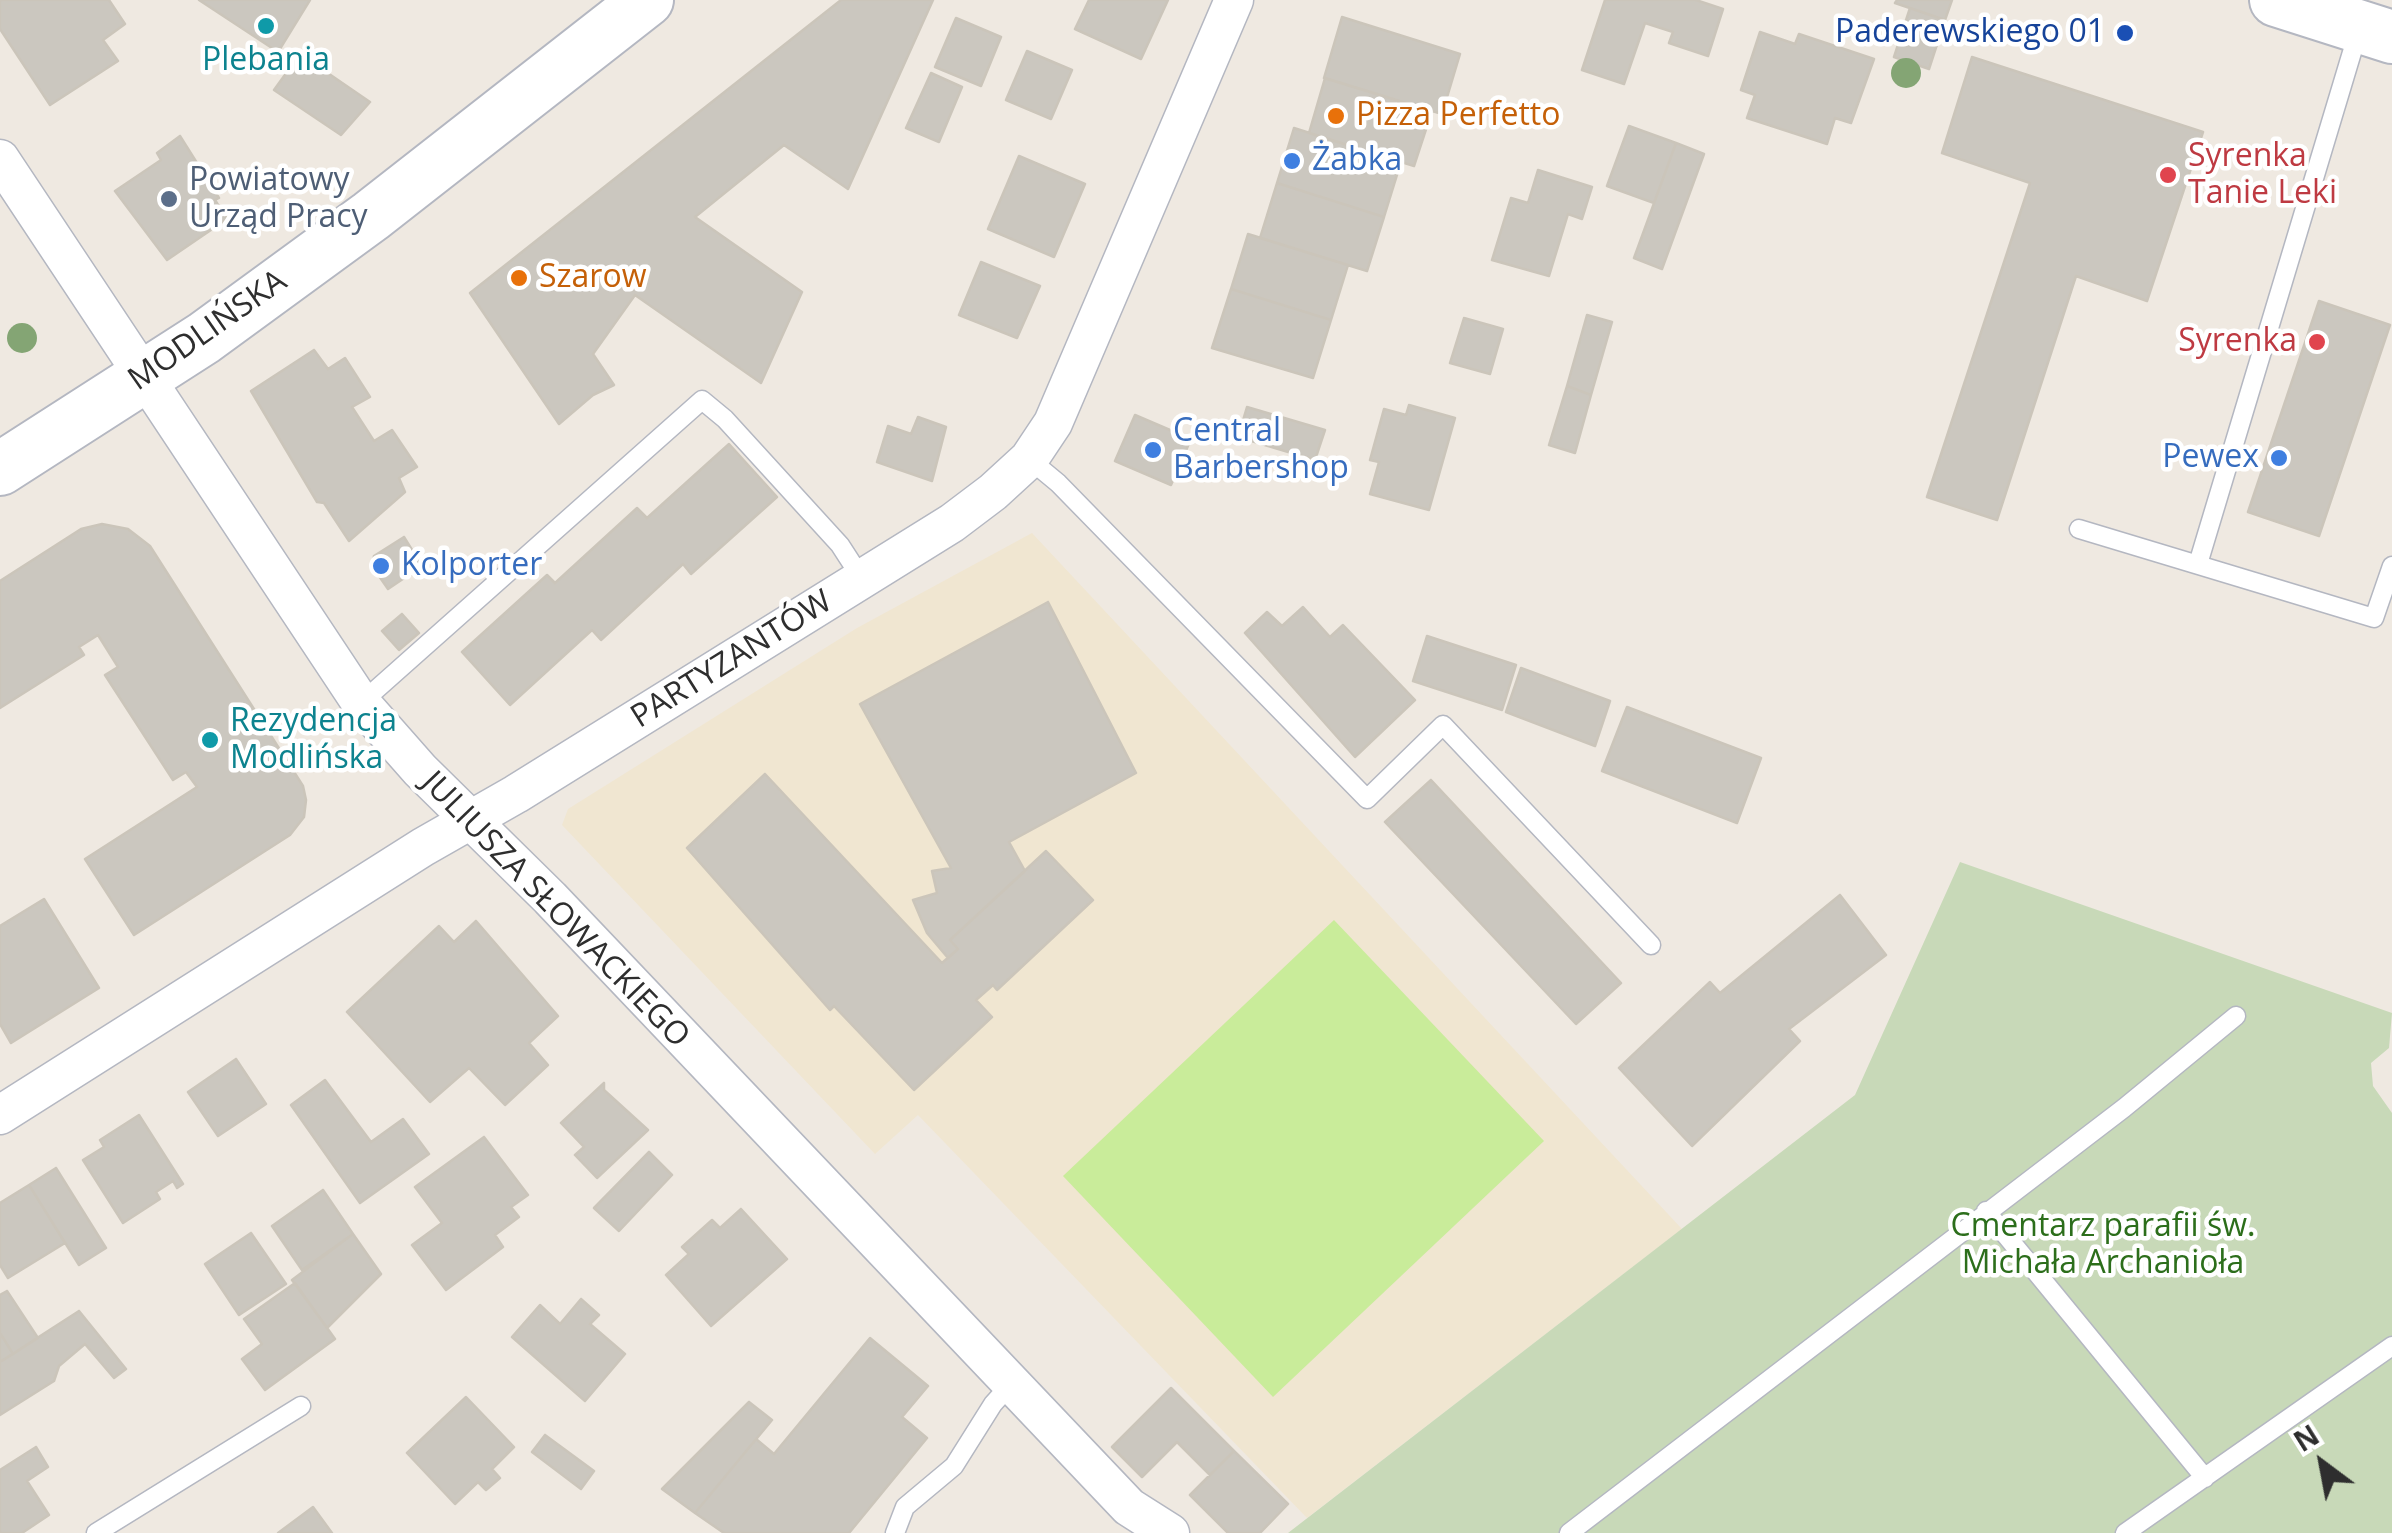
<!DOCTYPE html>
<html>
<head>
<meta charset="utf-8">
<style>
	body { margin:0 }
	#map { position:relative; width:2392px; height:1533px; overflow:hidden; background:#efe9e1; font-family:"Open Sans",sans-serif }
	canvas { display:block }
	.north { position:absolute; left:2272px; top:1413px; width:100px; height:100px; -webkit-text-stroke:8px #fff; paint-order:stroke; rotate:328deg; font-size:28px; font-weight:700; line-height:40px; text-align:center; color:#2e2e2e }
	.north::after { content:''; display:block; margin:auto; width:35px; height:45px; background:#2e2e2e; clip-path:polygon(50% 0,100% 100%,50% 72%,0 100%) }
</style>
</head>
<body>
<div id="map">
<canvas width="2392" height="1533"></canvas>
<div class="north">N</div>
</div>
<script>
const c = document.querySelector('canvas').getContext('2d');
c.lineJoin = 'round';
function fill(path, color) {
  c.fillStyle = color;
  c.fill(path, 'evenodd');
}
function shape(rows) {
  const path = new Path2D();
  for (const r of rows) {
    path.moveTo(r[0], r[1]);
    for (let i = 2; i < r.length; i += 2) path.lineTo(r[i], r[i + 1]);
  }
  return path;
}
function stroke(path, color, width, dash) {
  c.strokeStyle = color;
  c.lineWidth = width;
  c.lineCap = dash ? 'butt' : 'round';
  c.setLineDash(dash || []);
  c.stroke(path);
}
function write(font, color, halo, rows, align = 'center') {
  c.font = font + ' "Open Sans",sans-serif';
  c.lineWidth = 9;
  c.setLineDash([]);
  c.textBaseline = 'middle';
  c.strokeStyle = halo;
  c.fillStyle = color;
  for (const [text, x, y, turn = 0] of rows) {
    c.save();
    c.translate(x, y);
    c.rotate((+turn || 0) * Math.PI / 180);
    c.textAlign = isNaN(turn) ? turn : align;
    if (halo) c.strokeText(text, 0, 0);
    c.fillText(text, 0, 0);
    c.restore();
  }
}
fill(shape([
	[1032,533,1682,1229,1307,1518,918,1115,875,1154,562,825,568,809,857,628]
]), '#f0e6d1');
fill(shape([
	[1960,862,2392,1013,2389,1048,2371,1063,2373,1086,2392,1113,2392,1533,1288,1533,1855,1095]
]), '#c8d9b8');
fill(shape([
	[1334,920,1544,1141,1273,1397,1063,1176]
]), '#c9ec9a');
const building = shape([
	[0,0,109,0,125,24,103,40,118,61,50,105,0,29,0,0],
	[199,0,310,0,278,52,199,0],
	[841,0,933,0,848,189,784,145,695,217,802,292,761,383,635,295,593,354,614,385,593,395,559,424,470,293,841,0],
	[1089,0,1168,0,1141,59,1075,29,1089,0],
	[1605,0,1696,0,1723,9,1708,56,1669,43,1673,32,1645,23,1624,84,1582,70,1605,0],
	[1897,0,1952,0,1945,20,1895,3,1897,0],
	[1910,8,1945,20,1929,69,1894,57,1910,8],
	[1342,17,1460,54,1442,114,1324,78,1342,17],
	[956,18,1001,37,981,86,935,67,956,18],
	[1760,32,1795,44,1799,34,1874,59,1851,123,1835,118,1827,144,1747,118,1755,95,1741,90,1760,32],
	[1027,51,1072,70,1051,119,1006,100,1027,51],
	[300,54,370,102,341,135,274,90,300,54],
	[1972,57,2203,132,2147,301,2076,276,1997,520,1927,497,2030,183,1942,153,1972,57],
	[931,73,962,87,939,142,906,128,931,73],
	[1325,78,1432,111,1414,166,1309,133,1325,78],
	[1629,126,1676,143,1654,203,1607,186,1629,126],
	[1294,128,1401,162,1384,217,1277,183,1294,128],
	[180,136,219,198,215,200,227,219,167,260,115,191,161,160,157,153,180,136],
	[1676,143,1704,154,1662,269,1634,258,1676,143],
	[1019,156,1085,184,1054,257,988,229,1019,156],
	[1538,170,1592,187,1582,219,1568,214,1549,276,1492,260,1511,198,1528,203,1538,170],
	[1277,183,1384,217,1367,271,1260,238,1277,183],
	[1248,234,1348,265,1331,320,1231,289,1248,234],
	[981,262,1040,286,1017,338,959,315,981,262],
	[1231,289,1331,320,1313,378,1212,348,1231,289],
	[2319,301,2390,325,2319,536,2248,512,2319,301],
	[1587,315,1612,322,1591,395,1567,386,1587,315],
	[1464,318,1503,329,1490,374,1450,363,1464,318],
	[314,350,328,369,345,358,370,397,352,407,374,441,392,430,417,467,399,478,405,492,349,541,324,503,317,502,251,391,314,350],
	[1567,386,1591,395,1575,453,1549,445,1567,386],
	[1409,405,1455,418,1429,510,1370,494,1379,462,1370,460,1384,409,1406,415,1409,405],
	[1247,407,1325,430,1315,460,1238,437,1247,407],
	[1135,415,1191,439,1171,485,1115,461,1135,415],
	[918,417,946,427,932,481,877,462,888,426,911,434,918,417],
	[729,444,777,497,691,574,683,564,601,640,592,630,510,705,462,652,547,575,555,583,637,508,647,518,729,444],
	[102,524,128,529,150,546,303,786,306,800,304,817,290,835,134,935,85,859,197,787,186,772,173,780,105,675,118,667,98,635,79,647,84,655,0,708,0,581,81,529,102,524],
	[404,537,422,566,388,589,372,566,374,556,404,537],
	[1048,602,1136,773,1009,842,1025,871,950,940,958,949,948,958,927,933,913,900,937,893,932,871,951,868,860,704,1048,602],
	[1303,607,1330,637,1343,625,1415,700,1355,757,1245,633,1267,612,1282,626,1303,607],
	[402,614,419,633,399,650,382,631,402,614],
	[1427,636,1516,665,1502,710,1413,681,1427,636],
	[1521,668,1610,701,1595,746,1506,712,1521,668],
	[1627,707,1761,758,1737,823,1602,771,1627,707],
	[765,774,942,963,958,949,950,940,1046,851,1093,900,997,990,993,985,976,1000,992,1017,914,1090,834,1006,830,1010,687,848,765,774],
	[1431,780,1621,983,1576,1024,1385,822,1431,780],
	[1840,895,1886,955,1789,1029,1800,1041,1692,1146,1619,1068,1710,982,1720,993,1840,895],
	[44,899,99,988,11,1043,0,1024,0,926,44,899],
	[476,921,558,1016,529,1043,548,1065,505,1105,469,1068,430,1102,347,1012,439,926,454,942,476,921],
	[236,1059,266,1104,218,1136,188,1092,236,1059],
	[325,1080,371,1142,403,1119,429,1154,360,1203,291,1105,325,1080],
	[604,1083,604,1090,648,1130,597,1178,575,1155,584,1147,561,1123,604,1083],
	[139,1115,183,1184,177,1188,173,1181,156,1192,160,1199,123,1223,83,1160,104,1147,100,1140,139,1115],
	[484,1137,528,1195,511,1207,519,1217,495,1235,503,1247,446,1290,412,1245,442,1223,415,1187,484,1137],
	[649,1152,672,1175,619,1231,594,1208,649,1152],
	[56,1168,106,1248,79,1265,29,1185,56,1168],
	[29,1185,65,1243,8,1278,0,1265,0,1203,29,1185],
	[323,1190,353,1234,302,1270,272,1226,323,1190],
	[741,1209,787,1259,711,1326,666,1275,689,1254,682,1247,712,1220,720,1228,741,1209],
	[251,1233,286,1284,239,1315,205,1264,251,1233],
	[353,1234,381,1274,327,1328,292,1280,353,1234],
	[295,1283,335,1339,265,1390,242,1359,262,1344,244,1319,295,1283],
	[7,1291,38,1338,13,1354,0,1333,0,1295,7,1291],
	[581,1299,599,1315,590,1324,625,1354,585,1401,512,1337,540,1305,560,1324,581,1299],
	[79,1311,126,1369,114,1378,85,1344,59,1366,54,1381,0,1415,0,1362,79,1311],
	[0,1333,13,1354,0,1362,0,1333],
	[870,1338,928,1386,902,1417,927,1438,849,1533,724,1533,695,1513,756,1439,774,1454,870,1338],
	[1171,1388,1234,1451,1210,1475,1177,1442,1142,1477,1112,1447,1171,1388],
	[466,1397,514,1447,492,1469,500,1478,486,1490,478,1482,455,1504,407,1453,466,1397],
	[749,1402,772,1420,695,1513,662,1489,749,1402],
	[545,1435,594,1471,581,1489,532,1452,545,1435],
	[36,1447,48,1467,27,1481,49,1515,22,1533,0,1533,0,1470,36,1447],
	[1234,1451,1288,1504,1260,1533,1228,1533,1190,1495,1234,1451],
	[313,1507,332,1533,278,1533,313,1507]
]);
fill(building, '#cbc7bf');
stroke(building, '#cbc5ba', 2.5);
const lane = shape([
	[1029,459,1058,483,1367,799,1443,725,1651,945],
	[2079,529,2374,618,2392,566],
	[2198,564,2359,29],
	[361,703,702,400,725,419,840,545,862,579],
	[1986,1211,2205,1478],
	[96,1533,301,1406],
	[895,1533,905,1507,954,1466,993,1404,1011,1384],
	[1569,1533,2124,1108,2236,1016],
	[2125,1533,2392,1346]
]);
const street = shape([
	[0,159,361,703,420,770,550,898,1129,1507,1170,1533],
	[0,1115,423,847,516,794,952,523,993,492,1029,459,1053,423,1234,0]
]);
const secondary = shape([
	[2276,0,2392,37],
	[0,469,204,338,371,216,647,0]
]);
stroke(lane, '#b4b7c1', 21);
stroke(street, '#b4b7c1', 41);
stroke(secondary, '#b4b7c1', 56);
stroke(lane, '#fff', 18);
stroke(street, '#fff', 38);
stroke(secondary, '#fff', 52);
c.fillStyle = '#84a574';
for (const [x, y] of [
	[1906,73],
	[22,338]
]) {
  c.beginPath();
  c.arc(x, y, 15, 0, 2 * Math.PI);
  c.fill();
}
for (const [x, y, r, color] of [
	[266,26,10,"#0f9aa8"],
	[2125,33,10,"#1a4fb4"],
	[1336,116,10,"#e8710a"],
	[1292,161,10,"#3f7fe0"],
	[2168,175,10,"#e0444e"],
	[169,199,10,"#5c6f8a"],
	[519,278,10,"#e8710a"],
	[2317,342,10,"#e0444e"],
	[1153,450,10,"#3f7fe0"],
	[2279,458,10,"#3f7fe0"],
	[381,566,10,"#3f7fe0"],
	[210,740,10,"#0f9aa8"]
]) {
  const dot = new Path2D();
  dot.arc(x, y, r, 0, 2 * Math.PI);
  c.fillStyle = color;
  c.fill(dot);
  stroke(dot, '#fff', 4);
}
write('32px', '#164399', '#fff', [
	["Paderewskiego 01",2105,33]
], 'right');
write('32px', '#0d838f', '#fff', [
	["Plebania",266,61],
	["Rezydencja",230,722,"left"],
	["Modlińska",230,759,"left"]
]);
write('32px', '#c56008', '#fff', [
	["Pizza Perfetto",1356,116],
	["Szarow",539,278]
], 'left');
write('32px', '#be3a42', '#fff', [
	["Syrenka",2188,157],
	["Tanie Leki",2188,194],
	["Syrenka",2297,342,"right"]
], 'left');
write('32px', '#366cbe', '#fff', [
	["Żabka",1312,161],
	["Central",1173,432],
	["Barbershop",1173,469],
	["Pewex",2259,458,"right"],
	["Kolporter",401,566]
], 'left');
write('32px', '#4e5e75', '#fff', [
	["Powiatowy",189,181],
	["Urząd Pracy",189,218]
], 'left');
write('32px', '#2e2e2e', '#fff', [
	["MODLIŃSKA",208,331,-35],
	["PARTYZANTÓW",732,660,-32],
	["JULIUSZA SŁOWACKIEGO",555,910,46]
]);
write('32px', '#2c6e1b', '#fff', [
	["Cmentarz parafii św.",2103,1227],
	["Michała Archanioła",2103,1264]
]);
</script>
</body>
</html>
